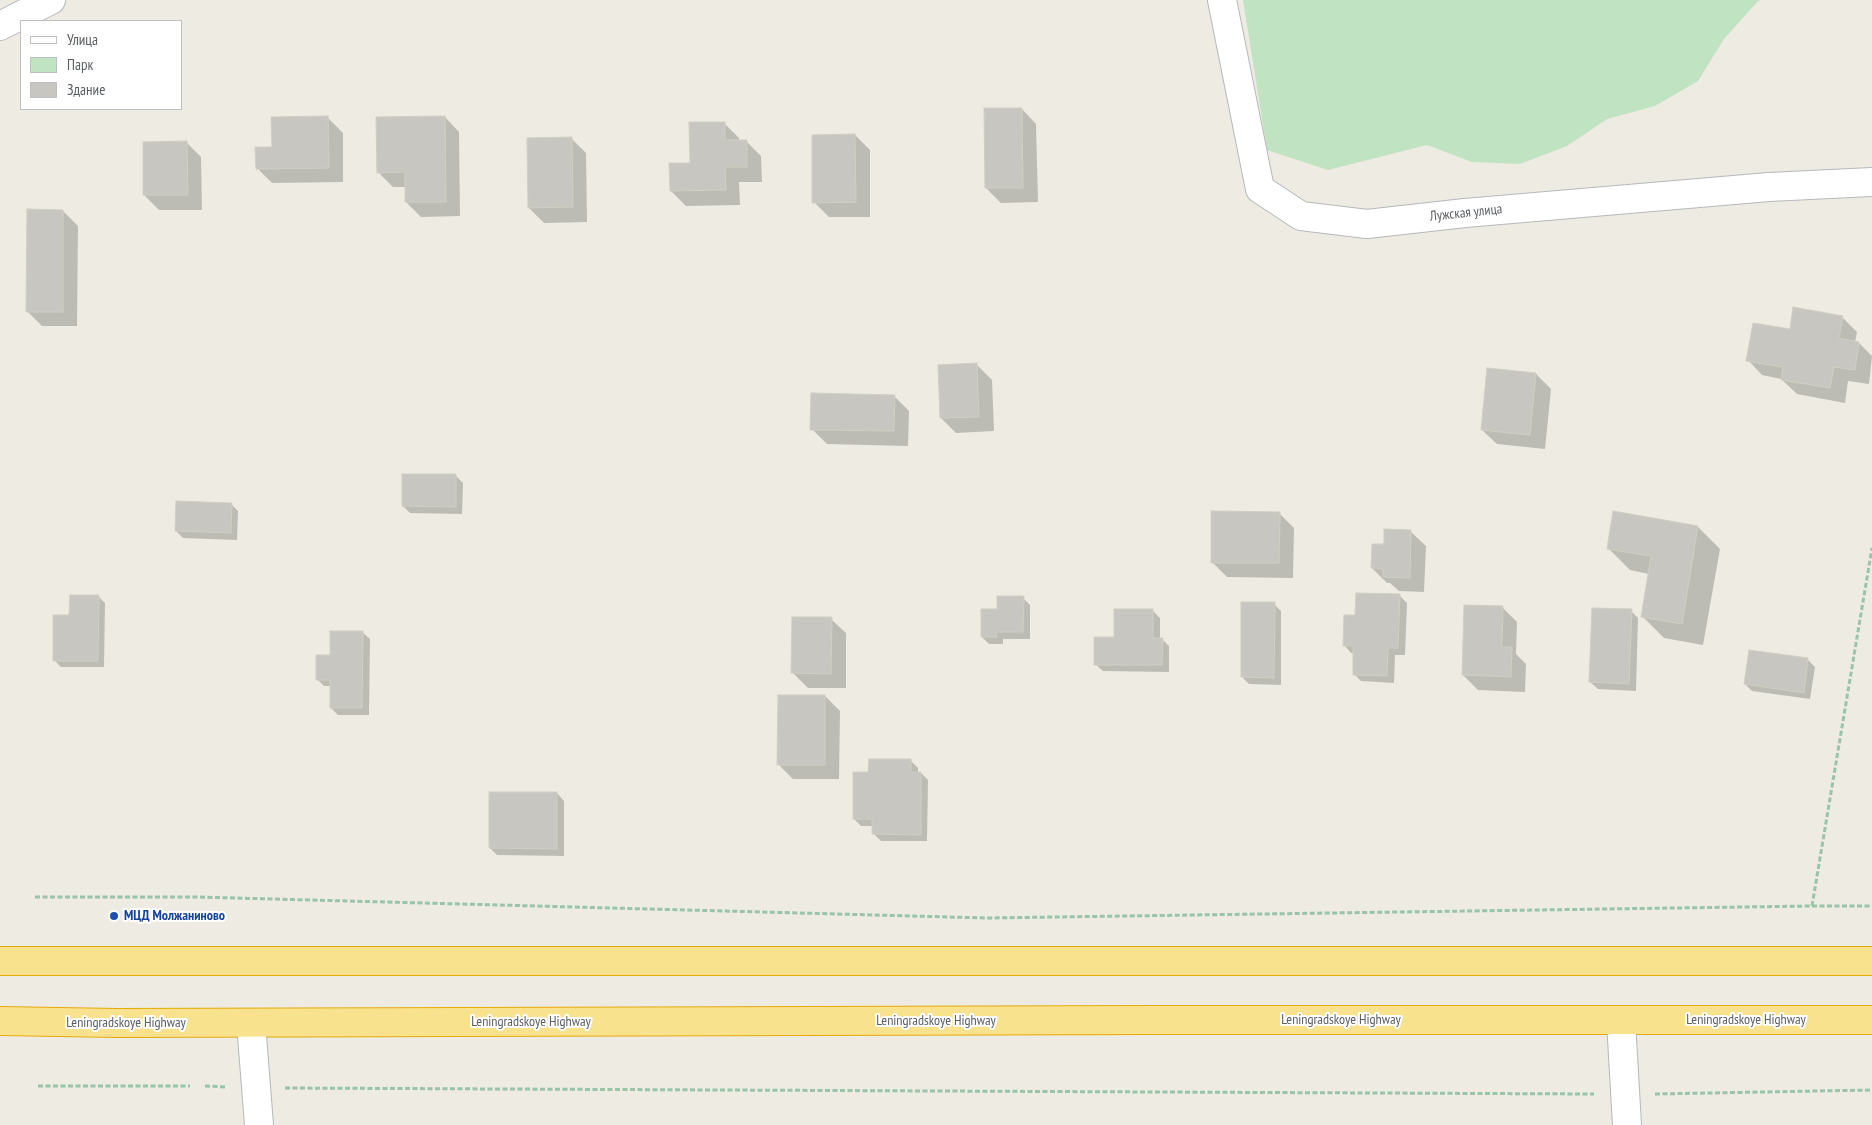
<!DOCTYPE html>
<html>
<head>
<meta charset="utf-8">
<style>
	body { margin:0 }
	#map { position:relative; width:1872px; height:1125px; overflow:hidden; background:#edebe2; font-family:"PT Sans Narrow",sans-serif }
	canvas { display:block }
	.legend { position:absolute; left:20px; top:20px; width:162px; height:90px; box-sizing:border-box; background:#fff; border:1px solid #bdbfc0; margin:0; padding:6px 9px; list-style:none; font-size:15px; color:#5b5e62 }
	.legend li { display:flex; align-items:center; gap:10px; height:25px }
	.legend b { width:25px; border:1px solid #bdbfc0 }
</style>
</head>
<body>
<div id="map">
<canvas width="1872" height="1125"></canvas>
<ul class="legend">
<li><b style="height:6px;background:#fff"></b>Улица</li>
<li><b style="height:14px;background:#c0e3c1"></b>Парк</li>
<li><b style="height:14px;background:#c8c6c0"></b>Здание</li>
</ul>
</div>
<script>
const c = document.querySelector('canvas').getContext('2d');
c.lineJoin = 'round';
function fill(path, color) {
  c.fillStyle = color;
  c.fill(path, 'evenodd');
}
function shape(rows) {
  const path = new Path2D();
  for (const r of rows) {
    path.moveTo(r[0], r[1]);
    for (let i = 2; i < r.length; i += 2) path.lineTo(r[i], r[i + 1]);
  }
  return path;
}
function stroke(path, color, width, dash) {
  c.strokeStyle = color;
  c.lineWidth = width;
  c.lineCap = dash ? 'butt' : 'round';
  c.setLineDash(dash || []);
  c.stroke(path);
}
function write(font, color, halo, rows, align = 'center') {
  c.font = font + ' "PT Sans Narrow",sans-serif';
  c.lineWidth = 4;
  c.setLineDash([]);
  c.textBaseline = 'middle';
  c.strokeStyle = halo;
  c.fillStyle = color;
  for (const [text, x, y, turn = 0] of rows) {
    c.save();
    c.translate(x, y);
    c.rotate((+turn || 0) * Math.PI / 180);
    c.textAlign = isNaN(turn) ? turn : align;
    if (halo) c.strokeText(text, 0, 0);
    c.fillText(text, 0, 0);
    c.restore();
  }
}
fill(shape([
	[1243,0,1761,0,1758,1,1724,39,1698,81,1655,106,1607,119,1567,146,1520,164,1472,162,1427,145,1328,170,1267,150]
]), '#c0e3c1');
fill(shape([
	[1022,109,1036,124,1038,202,1001,203,986,188],
	[445,117,459,132,460,216,421,217,406,202,406,187,393,187,378,172],
	[328,118,343,133,343,182,272,183,257,168,273,148],
	[724,123,739,138,739,141,746,141,761,156,762,182,739,182,740,205,686,206,671,191],
	[855,135,870,150,870,217,829,217,814,202],
	[571,138,586,153,587,222,544,223,529,208],
	[186,142,201,157,202,210,159,210,144,195],
	[63,211,78,226,77,326,42,326,27,311],
	[1842,317,1857,332,1855,342,1859,343,1872,356,1869,384,1848,381,1845,403,1797,394,1781,379,1762,375,1748,360,1791,331],
	[977,365,992,380,994,431,956,433,941,418],
	[1536,374,1551,389,1545,449,1497,444,1482,430],
	[894,396,909,411,908,446,827,444,812,429],
	[456,476,463,483,462,514,410,513,403,506],
	[231,504,238,511,237,540,183,538,176,531],
	[1279,513,1294,528,1293,578,1227,577,1212,562],
	[1698,527,1720,549,1703,645,1664,638,1642,616,1649,574,1630,570,1608,548],
	[1411,532,1426,546,1424,592,1399,591,1390,583,1387,583,1372,568,1385,545],
	[98,596,105,603,104,667,61,667,54,660,71,617],
	[1400,596,1407,603,1405,655,1395,655,1394,683,1361,681,1354,674,1354,653,1351,653,1344,645,1356,617],
	[1023,598,1030,605,1030,639,1003,639,1003,644,989,644,982,637,998,611],
	[1274,604,1281,611,1281,685,1249,684,1242,677],
	[1503,608,1517,622,1516,654,1526,664,1525,692,1478,690,1463,675],
	[1152,610,1160,618,1160,639,1162,639,1169,646,1169,672,1103,671,1095,664,1116,638],
	[1631,611,1638,618,1636,691,1598,689,1590,682],
	[831,619,846,633,846,688,808,688,793,673],
	[362,632,370,639,369,715,338,715,331,708,331,686,324,686,317,679,331,656],
	[1808,660,1815,667,1810,699,1752,691,1745,684],
	[825,696,840,711,839,779,793,779,778,764],
	[910,760,918,768,918,773,921,773,928,780,927,841,881,841,874,834,873,826,861,826,854,819],
	[557,793,564,801,564,856,497,855,490,848]
]), '#0003');
const building = shape([
	[984,108,1022,108,1023,188,985,188,984,108],
	[328,116,329,168,256,169,255,147,272,147,271,117,328,116],
	[445,116,446,202,405,202,405,172,377,173,376,117,445,116],
	[689,122,725,122,725,140,747,140,747,167,725,167,726,190,670,191,669,163,690,163,689,122],
	[855,134,856,202,812,203,812,135,855,134],
	[572,137,573,207,528,208,527,138,572,137],
	[187,141,188,195,143,195,143,142,187,141],
	[27,209,63,210,63,312,26,312,27,209],
	[1793,307,1843,316,1839,338,1859,342,1855,370,1834,367,1830,388,1781,380,1783,367,1746,361,1753,323,1790,329,1793,307],
	[977,363,979,417,940,418,938,365,977,363],
	[1487,368,1536,373,1530,435,1481,430,1487,368],
	[811,393,895,395,894,431,810,430,811,393],
	[402,474,456,474,456,507,402,506,402,474],
	[176,501,232,503,231,533,175,531,176,501],
	[1211,511,1280,512,1279,563,1211,563,1211,511],
	[1613,511,1698,526,1682,624,1641,617,1651,556,1607,549,1613,511],
	[1384,529,1411,530,1410,578,1383,577,1383,569,1371,568,1372,544,1384,544,1384,529],
	[1356,593,1400,594,1398,648,1388,648,1387,676,1353,675,1353,646,1343,646,1344,615,1355,615,1356,593],
	[70,595,99,595,98,661,53,661,53,615,69,615,70,595],
	[997,596,1024,596,1023,632,996,632,997,637,981,637,981,609,997,609,997,596],
	[1241,602,1275,602,1274,678,1241,677,1241,602],
	[1464,605,1503,606,1502,647,1512,647,1511,677,1462,675,1464,605],
	[1592,608,1632,609,1629,684,1589,682,1592,608],
	[1114,609,1153,609,1153,638,1163,638,1162,665,1094,665,1094,637,1114,637,1114,609],
	[792,617,832,617,831,674,791,673,792,617],
	[330,631,363,631,362,708,330,708,330,680,316,680,316,655,330,655,330,631],
	[1749,650,1808,658,1804,693,1744,684,1749,650],
	[778,695,825,695,825,765,777,765,778,695],
	[869,759,911,759,911,772,921,772,921,835,872,834,872,819,853,819,853,772,868,772,869,759],
	[489,792,557,792,557,849,489,848,489,792]
]);
fill(building, '#c8c6c0');
stroke(building, '#d1cdc1', 1);
const minor = shape([
	[1222,0,1260,189,1301,216,1367,224,1465,213,1769,187,1872,182],
	[0,26,51,0],
	[1621,1021,1627,1125],
	[251,1023,259,1125]
]);
const highway = shape([
	[0,961,1872,961],
	[0,1021,117,1023,1158,1020,1872,1020]
]);
stroke(minor, '#b5b8bc', 30);
stroke(highway, '#e5aa0b', 30);
stroke(shape([
	[35,897,198,897,987,918,1812,906,1872,548],
	[1812,906,1872,906],
	[38,1086,190,1086],
	[205,1086,227,1087],
	[285,1088,1594,1094],
	[1655,1094,1872,1090]
]), '#99c4a8', 3, [5, 2.5]);
stroke(minor, '#fff', 28);
stroke(highway, '#f8e28e', 28);
for (const [x, y, r, color] of [
	[114,916,5,"#1a4fb4"]
]) {
  const dot = new Path2D();
  dot.arc(x, y, r, 0, 2 * Math.PI);
  c.fillStyle = color;
  c.fill(dot);
  stroke(dot, '#fff', 2);
}
write('14px', '#5b5e62', '#fff', [
	["Лужская улица",1466,213,-6],
	["Leningradskoye Highway",1341,1020],
	["Leningradskoye Highway",1746,1020],
	["Leningradskoye Highway",936,1021],
	["Leningradskoye Highway",531,1022],
	["Leningradskoye Highway",126,1023]
]);
write('bold 14px', '#164399', '#fff', [
	["МЦД Молжаниново",124,916]
], 'left');
</script>
</body>
</html>
